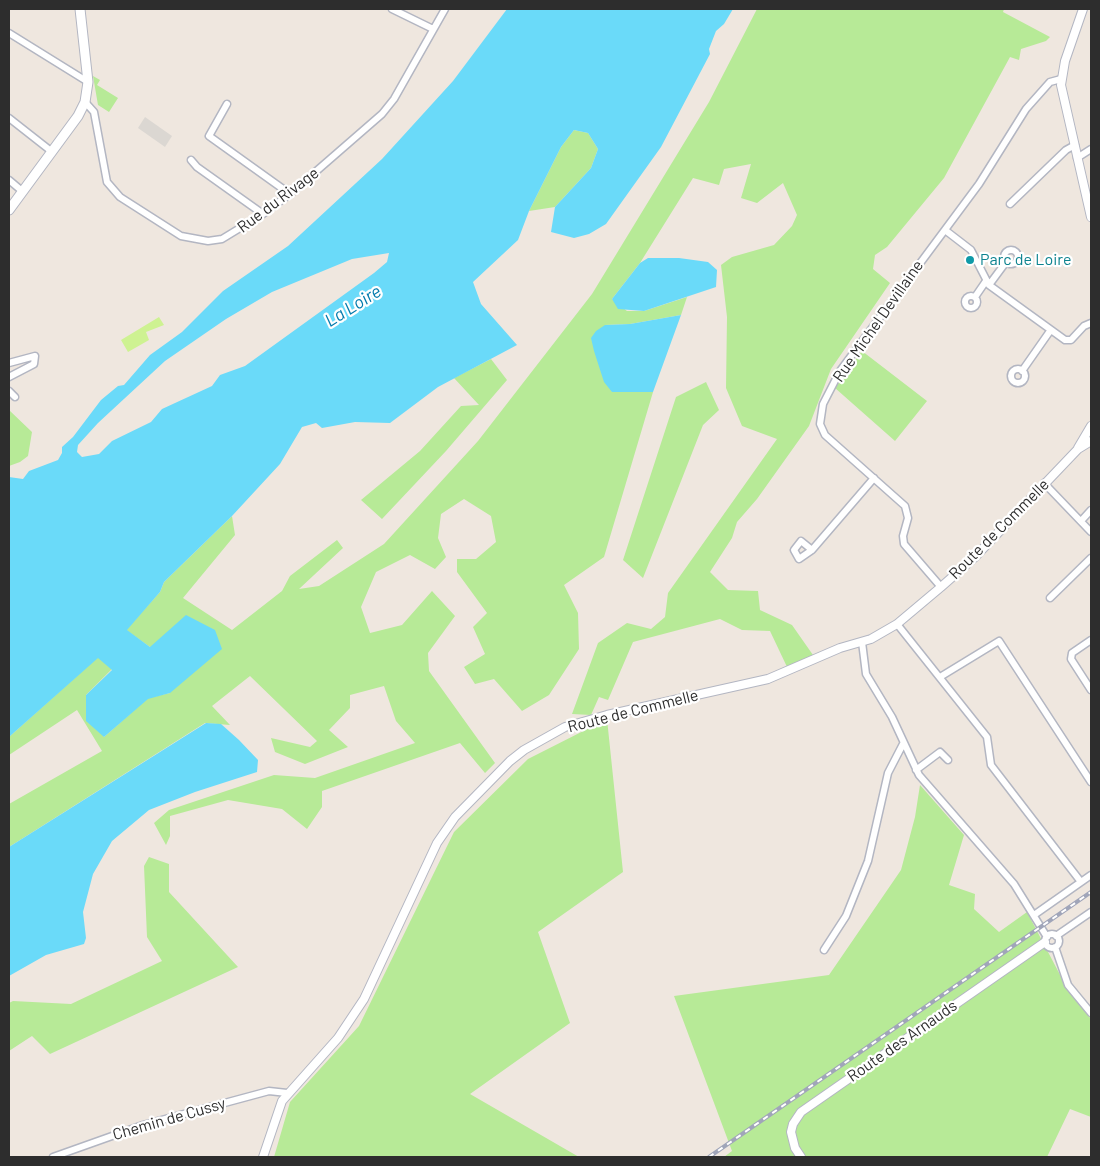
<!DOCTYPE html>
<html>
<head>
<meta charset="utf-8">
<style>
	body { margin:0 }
	#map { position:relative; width:1100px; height:1166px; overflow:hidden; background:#efe7df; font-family:Barlow,sans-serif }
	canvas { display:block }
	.frame { position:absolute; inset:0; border:10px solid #2d2d2d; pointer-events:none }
</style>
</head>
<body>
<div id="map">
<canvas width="1100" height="1166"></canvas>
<div class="frame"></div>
</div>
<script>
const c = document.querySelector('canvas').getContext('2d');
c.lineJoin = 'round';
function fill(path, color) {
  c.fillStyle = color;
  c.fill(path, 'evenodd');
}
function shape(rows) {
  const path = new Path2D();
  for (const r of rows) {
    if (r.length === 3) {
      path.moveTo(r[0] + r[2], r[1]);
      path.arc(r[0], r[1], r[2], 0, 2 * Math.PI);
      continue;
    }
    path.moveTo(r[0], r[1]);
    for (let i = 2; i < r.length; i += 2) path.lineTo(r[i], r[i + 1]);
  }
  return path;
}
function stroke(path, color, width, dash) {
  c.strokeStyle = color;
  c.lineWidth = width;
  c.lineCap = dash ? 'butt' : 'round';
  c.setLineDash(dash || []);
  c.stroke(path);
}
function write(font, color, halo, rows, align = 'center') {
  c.font = font + ' Barlow,sans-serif';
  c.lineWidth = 4.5;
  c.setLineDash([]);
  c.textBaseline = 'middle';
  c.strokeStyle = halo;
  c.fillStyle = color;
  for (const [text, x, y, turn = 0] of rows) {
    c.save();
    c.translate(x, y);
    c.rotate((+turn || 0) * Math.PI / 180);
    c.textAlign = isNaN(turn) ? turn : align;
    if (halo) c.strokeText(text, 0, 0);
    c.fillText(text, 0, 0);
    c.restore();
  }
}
fill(shape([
	[757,9,1004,9,1003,12,1050,37,1046,41,1021,49,1019,60,1010,57,944,178,887,247,875,255,873,269,890,283,831,369,809,426,757,499,737,522,732,538,710,572,728,590,758,591,760,610,792,625,813,655,788,669,770,631,742,630,720,619,633,642,608,700,599,697,591,715,572,714,598,643,627,623,651,629,665,617,668,593,777,439,742,426,726,388,727,317,721,265,732,257,774,245,792,226,797,215,783,183,757,203,741,198,751,164,724,169,719,185,693,178,640,263,612,299,627,311,644,311,687,297,681,315,630,324,605,325,612,392,653,392,604,557,564,585,578,613,579,649,549,695,522,711,494,679,475,684,464,667,485,654,473,627,487,613,457,572,457,559,476,559,496,542,491,516,464,499,441,514,438,538,446,557,435,569,410,555,376,572,361,607,370,633,402,625,432,591,455,616,428,653,429,671,495,763,485,773,460,743,322,791,322,807,307,829,282,809,228,800,170,816,170,836,166,845,154,823,169,810,274,775,315,778,415,743,396,721,384,686,350,695,350,708,329,730,348,747,305,764,275,752,271,738,310,747,317,741,250,676,212,706,230,725,205,723,9,847,9,804,102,751,77,710,9,755,9,737,98,657,112,669,86,695,104,737,148,698,170,693,150,647,126,630,160,592,164,582,232,516,235,535,183,598,232,630,282,591,290,576,337,540,343,548,299,589,319,586,384,544,478,441,592,294,709,102],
	[93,76,100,80,97,85,118,98,109,112,98,105],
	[574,130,588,133,598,149,591,168,555,207,529,211,561,147],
	[862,351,927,401,895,441,835,388],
	[491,359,507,380,446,451,382,519,361,500,420,451,461,406,479,405,454,378],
	[706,382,719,410,703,425,643,578,623,560,676,397],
	[9,410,32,432,28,456,20,462,9,466],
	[607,719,623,872,538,932,570,1023,470,1094,579,1157,274,1157,290,1102,359,1026,454,832,528,759],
	[920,785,964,835,949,885,975,894,974,909,999,932,1027,912,1068,990,1091,1019,1091,1117,1070,1109,1047,1157,724,1157,732,1151,674,996,829,975,901,870,915,817],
	[149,857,169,864,169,892,238,967,50,1054,32,1036,9,1051,9,1003,13,1001,71,1004,162,961,147,937,144,866]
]), '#b7ea97');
fill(shape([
	[159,317,164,325,146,332,149,340,128,352,121,340]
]), '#cef292');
fill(shape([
	[145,117,172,136,165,147,138,128]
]), '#dbd7d2');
fill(shape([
	[507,9,733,9,724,24,716,31,709,49,710,54,661,147,606,224,589,234,574,238,551,232,555,207,591,168,598,149,588,133,574,130,561,147,529,211,518,240,473,282,481,304,517,345,438,387,390,423,355,422,322,428,316,423,302,427,280,464,232,516,164,582,160,592,127,630,150,647,186,615,215,630,222,649,170,693,148,699,104,737,86,721,86,695,112,670,98,658,9,737,9,477,23,479,29,471,58,460,62,453,62,447,73,437,101,400,118,386,124,385,150,355,182,332,223,291,288,246,382,159,453,81],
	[389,253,387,262,374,273,245,366,220,375,212,386,162,409,151,422,112,441,99,454,82,457,77,452,78,445,98,423,165,361,226,319,272,292,352,259],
	[648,258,679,258,708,262,717,270,716,287,644,311,618,309,612,299,640,263],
	[681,315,653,392,612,392,604,382,594,351,591,338,596,331,605,325,630,324],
	[206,723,221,724,239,740,258,760,257,772,195,792,149,810,112,841,93,874,83,912,86,938,84,944,46,955,9,976,9,847]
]), '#6adaf9');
const minor = shape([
	[392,9,433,29],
	[9,33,88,82],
	[85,102,94,112,107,182,120,197,181,236,208,241,222,239,263,214,290,194,382,114,394,99,445,9],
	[227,104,209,136,290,194],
	[9,118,51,151],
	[1077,158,1091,149],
	[191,160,197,167,263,214],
	[9,180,22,191],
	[1010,204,1066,150,1075,145],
	[945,230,971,250,989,285,1065,340,1071,340,1084,326,1091,323],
	[1011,257,7],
	[989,285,1006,262],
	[971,302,6],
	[975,297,986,281],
	[9,363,35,356,34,364,9,377],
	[1018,376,7],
	[1022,371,1050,331],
	[9,391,15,397],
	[1044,483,1091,532],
	[1081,521,1091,510],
	[812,550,799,559,794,550,801,541,812,550,874,478],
	[941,587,904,544,903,536,908,518,905,506,825,435,820,424,823,404,840,371,979,184,1026,109,1050,82,1061,79],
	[1050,598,1091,558],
	[897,624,987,737,991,765,1081,882],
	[1091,640,1072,653,1071,659,1091,690],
	[862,642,866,674,892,717,919,775,1014,884,1047,937],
	[940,677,999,641,1091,782],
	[916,770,940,752,948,760],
	[1034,915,1091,875],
	[1052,941,7],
	[1056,936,1091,912],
	[1055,947,1068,985,1091,1013],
	[824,950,846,916,868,861,888,773,903,744],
	[53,1157,143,1125,269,1091,287,1093]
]);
const tertiary = shape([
	[1083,9,1065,61,1061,85,1091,217],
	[1078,448,1091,426],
	[263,1157,282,1101,338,1038,364,999,437,843,455,817,510,761,524,750,565,727,607,715,768,679,840,648,871,639,897,624,941,587,975,557,1078,449,1091,441],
	[801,1157,795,1148,791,1132,793,1124,801,1112,1045,942]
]);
const secondary = shape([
	[9,210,78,116,85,102,88,82,80,9]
]);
stroke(minor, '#b3b6c2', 9);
stroke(tertiary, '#b3b6c2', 10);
stroke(secondary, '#b3b6c2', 11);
stroke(minor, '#fff', 6);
stroke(tertiary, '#fff', 8);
stroke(secondary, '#fff', 9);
const rail = shape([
	[709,1157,1091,892]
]);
stroke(rail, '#a0a5b9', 4);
stroke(rail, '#fff', 2, [5.5]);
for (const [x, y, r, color] of [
	[970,260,5,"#0f9aa8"]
]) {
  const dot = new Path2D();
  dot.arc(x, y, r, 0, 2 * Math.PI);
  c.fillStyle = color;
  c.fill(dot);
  stroke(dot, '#fff', 2);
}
write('16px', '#2d2d2d', '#fff', [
	["Rue du Rivage",278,200,-37],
	["Rue Michel Devillaine",878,321,-55],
	["Route de Commelle",999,529,-45],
	["Route de Commelle",633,711,-14],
	["Route des Arnauds",902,1041,-35],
	["Chemin de Cussy",169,1119,-16]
]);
write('16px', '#0d838f', '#fff', [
	["Parc de Loire",980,260]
], 'left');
write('italic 18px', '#027aac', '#fff', [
	["La Loire",353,306,-32]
]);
</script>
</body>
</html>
